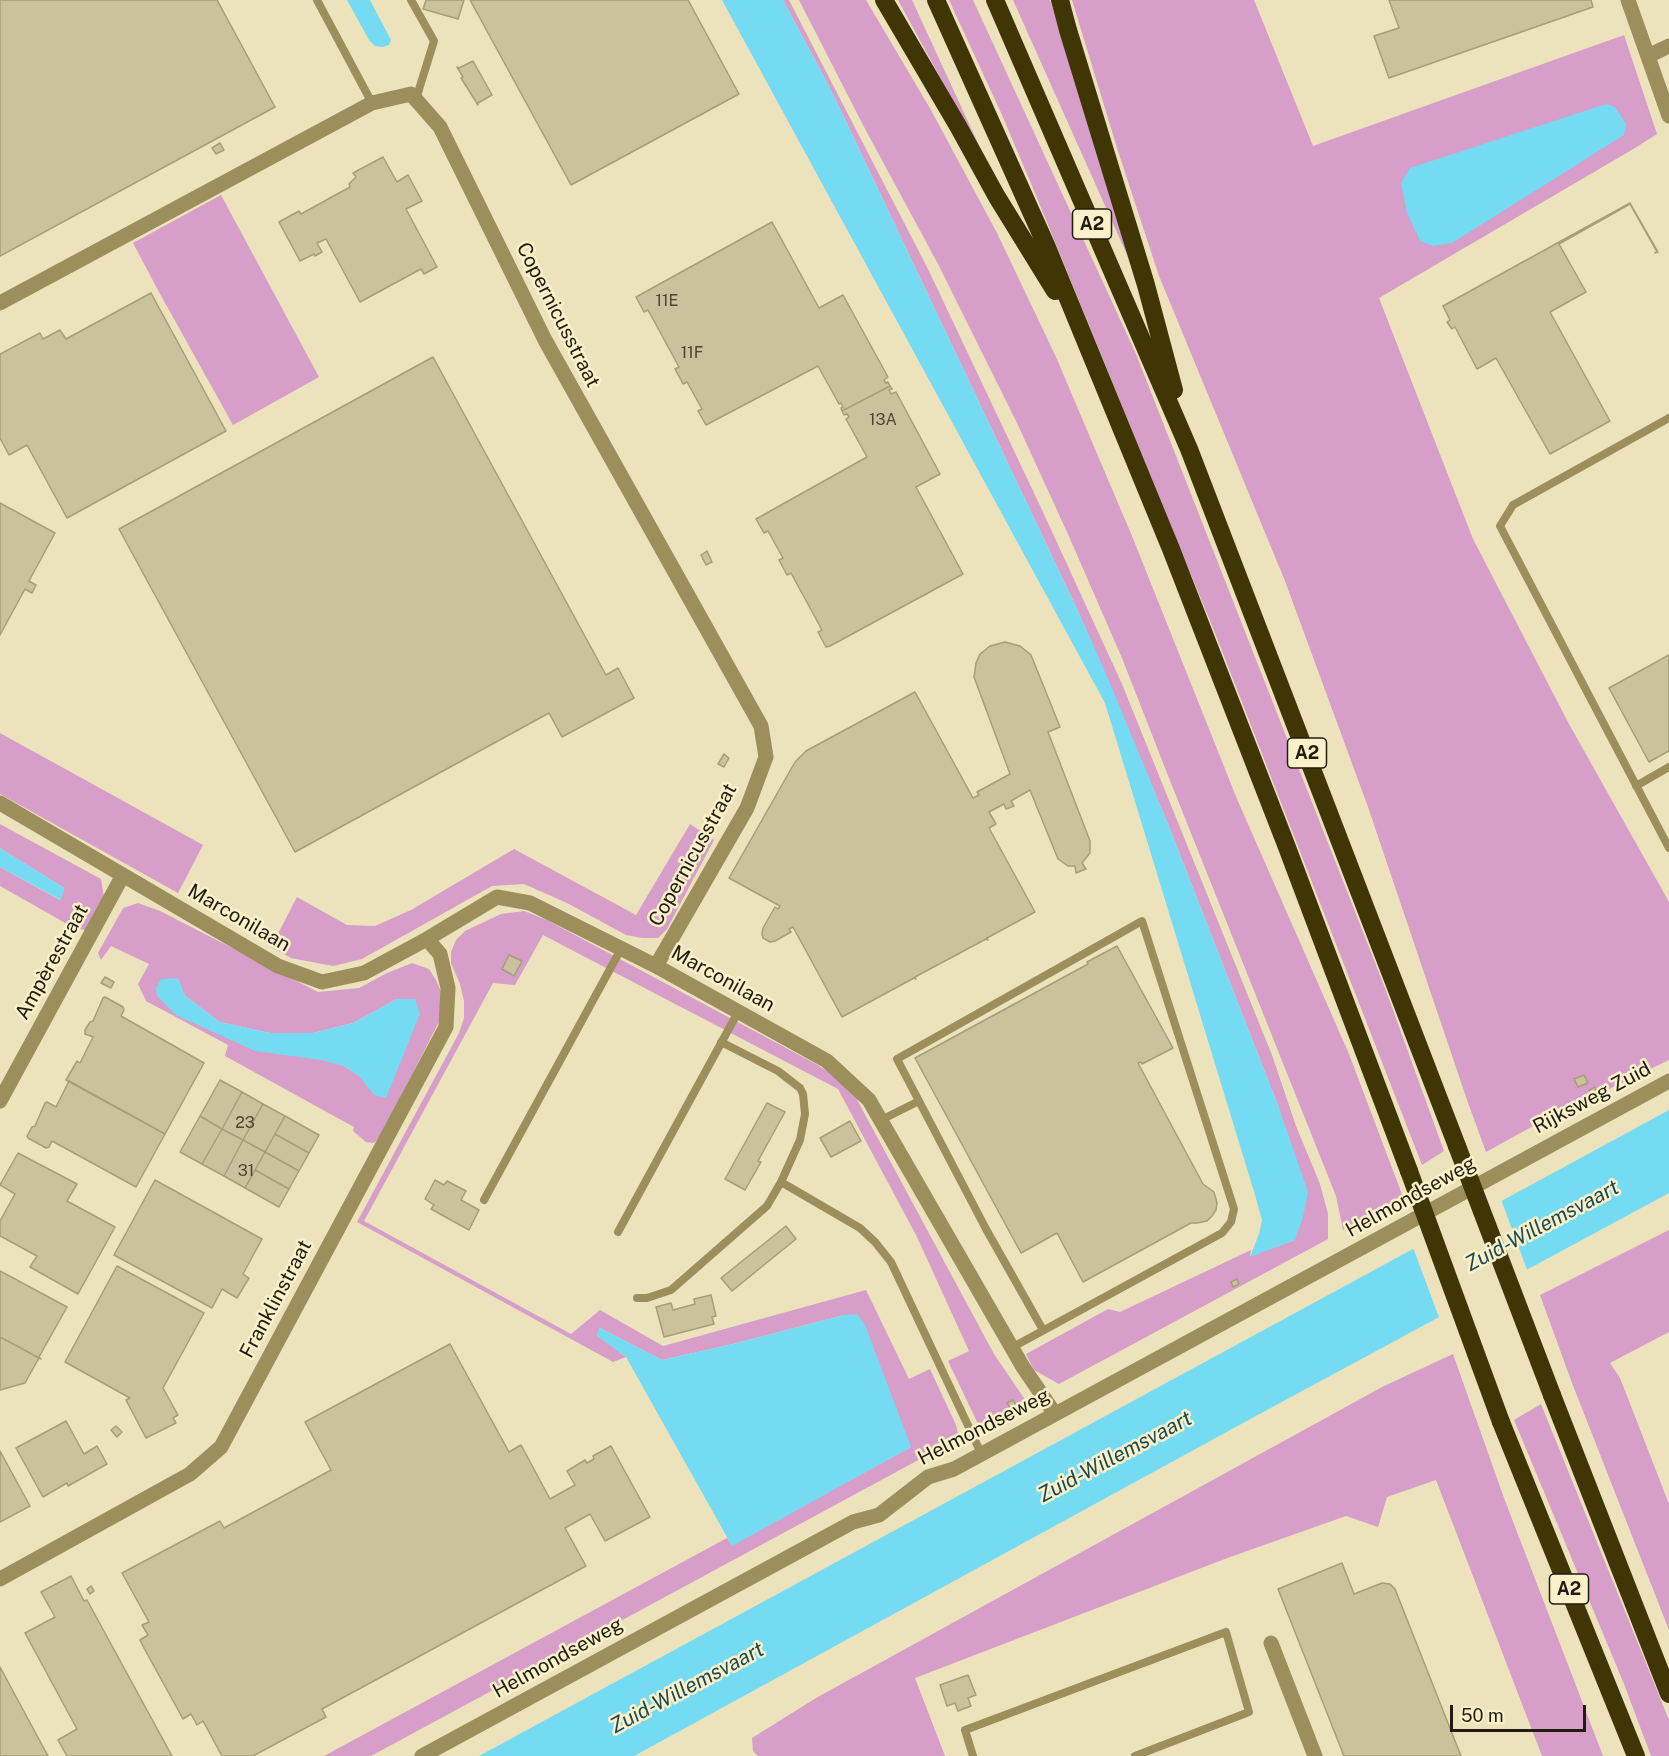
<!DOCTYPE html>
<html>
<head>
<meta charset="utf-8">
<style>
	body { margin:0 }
	#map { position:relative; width:1669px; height:1756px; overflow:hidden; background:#ece3bd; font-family:"Public Sans",sans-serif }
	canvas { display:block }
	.scale { position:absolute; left:1450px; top:1705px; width:136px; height:27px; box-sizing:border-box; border:3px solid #201c0e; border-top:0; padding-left:8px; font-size:18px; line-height:21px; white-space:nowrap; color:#201c0e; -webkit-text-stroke:4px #faf0ca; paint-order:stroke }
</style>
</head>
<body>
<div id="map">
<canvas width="1669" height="1756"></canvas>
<div class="scale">50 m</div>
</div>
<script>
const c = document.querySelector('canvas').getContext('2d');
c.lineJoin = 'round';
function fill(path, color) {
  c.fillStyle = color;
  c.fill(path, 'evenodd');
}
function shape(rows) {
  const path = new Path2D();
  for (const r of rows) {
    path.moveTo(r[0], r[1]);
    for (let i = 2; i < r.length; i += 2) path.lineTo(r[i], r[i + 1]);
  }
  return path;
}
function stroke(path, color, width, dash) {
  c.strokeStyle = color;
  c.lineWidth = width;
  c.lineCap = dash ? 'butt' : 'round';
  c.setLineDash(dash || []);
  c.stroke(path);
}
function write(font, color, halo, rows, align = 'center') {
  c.font = font + ' "Public Sans",sans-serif';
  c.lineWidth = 5;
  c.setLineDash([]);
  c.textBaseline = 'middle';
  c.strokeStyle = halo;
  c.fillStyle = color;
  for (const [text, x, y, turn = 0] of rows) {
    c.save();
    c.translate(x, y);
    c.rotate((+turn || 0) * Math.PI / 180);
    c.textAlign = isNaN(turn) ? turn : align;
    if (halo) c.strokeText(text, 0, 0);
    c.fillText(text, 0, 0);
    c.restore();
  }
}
fill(shape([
	[783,0,789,0,928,269,1043,512,1122,684,1272,1055,1296,1126,1320,1184,1328,1214,1328,1239,1059,1384,1034,1370,1026,1354,1108,1309,1120,1312,1251,1250,1250,1256,1295,1240,1279,1108,1168,824,1079,613,832,92],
	[799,0,866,0,931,110,997,233,1056,357,1132,536,1237,799,1349,1054,1403,1197,1343,1230,1336,1196,1167,773,1122,658,1067,532,1017,423,938,264,863,125],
	[898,0,912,0,988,165,911,24],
	[949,0,973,0,1136,354,1385,988,1444,1151,1422,1165,1215,633,1035,193,1002,115],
	[1013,0,1050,0,1118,221,1128,257],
	[1072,0,1254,0,1313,146,1624,35,1657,134,1635,148,1379,298,1473,539,1569,724,1669,902,1669,1060,1535,1125,1486,1152,1467,1100,1368,807,1285,581,1159,276,1117,148],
	[221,195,319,377,233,425,159,292,133,243],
	[0,733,203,845,178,893,0,794],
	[0,824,101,879,104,897,85,930,74,928,0,886,0,867,60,900,64,888,0,848],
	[690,824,714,840,667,929,658,938,642,938,626,935,567,903,524,884,492,886,362,959,333,966,291,958,271,947,297,897,347,925,375,926,411,910,514,849,636,915],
	[138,903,160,911,318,992,359,988,387,973,412,963,429,969,436,980,440,989,443,1014,380,1137,374,1143,366,1142,353,1131,354,1127,225,1056,228,1045,146,1001,138,984,149,964,111,946,101,960,98,953,123,908],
	[177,978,185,996,220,1022,270,1033,313,1033,353,1023,397,999,359,1076,344,1066,176,1015],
	[524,911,547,920,816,1064,841,1080,854,1094,994,1354,1026,1401,979,1426,948,1361,969,1351,917,1237,838,1089,543,935,515,985,493,983,364,1221,571,1334,600,1310,663,1346,866,1290,909,1379,930,1369,956,1425,959,1438,371,1756,324,1756,727,1538,732,1545,911,1447,844,1315,733,1344,662,1360,600,1328,597,1335,626,1357,613,1362,357,1222,459,1033,464,1018,464,1001,460,984,451,963,451,952,456,940,465,931,501,914],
	[1669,1230,1669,1332,1610,1363,1620,1378,1669,1504,1669,1630,1572,1383,1540,1295],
	[1453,1354,1504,1498,1603,1756,1542,1756,1436,1480,1387,1497,1378,1527,1346,1516,1230,1557,915,1678,945,1756,758,1756,753,1751,752,1738,816,1698,1382,1387],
	[1541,1404,1669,1720,1669,1756,1651,1756,1624,1684,1514,1420]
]), '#d69ec9');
fill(shape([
	[347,0,370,0,391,40,389,45,382,47,375,46,369,40],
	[722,0,783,0,832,92,1079,613,1110,683,1168,824,1279,1108,1308,1192,1303,1217,1295,1240,1250,1257,1259,1234,1262,1220,1255,1195,1105,703],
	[1606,104,1615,107,1626,124,1624,135,1452,243,1433,246,1420,241,1407,213,1401,183,1410,168],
	[0,848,64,888,61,900,0,867],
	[178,978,185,996,220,1022,270,1033,313,1033,353,1023,397,999,415,999,420,1014,386,1098,374,1095,359,1076,344,1066,321,1060,255,1051,176,1015,157,996,156,988,161,979],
	[1669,1110,1669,1193,1254,1417,634,1756,479,1756],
	[857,1314,865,1325,911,1447,732,1546,626,1357,596,1335,600,1328,662,1360,733,1344,844,1315]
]), '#74dbf3');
fill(shape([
	[1500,1197,1528,1272,1440,1320,1412,1245]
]), '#ece3bd');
const building = shape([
	[0,0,217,0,275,107,0,256,0,0],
	[426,0,464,0,458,19,423,9,426,0],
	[470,0,688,0,739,94,571,185,470,0],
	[1389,0,1591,0,1593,7,1389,78,1374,36,1399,28,1389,0],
	[473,61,492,95,478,103,478,105,461,78,463,77,457,67,459,68,473,61],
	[220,143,224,150,216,154,212,148,220,143],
	[383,157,397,182,408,175,422,201,406,209,437,267,424,274,421,269,360,302,326,239,317,243,322,252,315,256,314,254,300,261,279,222,299,211,301,214,350,187,349,184,356,177,353,173,383,157],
	[1630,203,1658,252,1655,253,1657,252,1630,204,1559,244,1586,292,1550,312,1610,421,1550,454,1496,358,1477,369,1455,327,1452,329,1447,322,1450,320,1443,306,1630,203],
	[772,222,819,308,843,295,888,377,884,380,886,383,888,382,890,386,842,411,841,408,843,407,841,403,839,404,818,366,706,425,698,411,702,409,687,382,683,384,675,369,679,367,648,310,644,312,636,297,772,222],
	[151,293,226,431,67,518,27,445,9,455,0,438,0,354,40,333,43,339,60,330,66,339,151,293],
	[433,357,606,675,618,668,634,698,562,737,549,713,295,852,119,529,433,357],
	[890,386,892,389,889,390,891,394,896,392,940,474,916,487,963,574,830,646,826,647,818,632,822,630,791,573,787,575,779,560,783,558,768,531,764,533,756,519,867,457,846,419,849,417,847,414,844,415,842,411,890,386],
	[0,503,55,533,29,581,36,585,32,593,25,589,0,635,0,503],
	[707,551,712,562,706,565,701,555,707,551],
	[1005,642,1020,646,1031,655,1060,727,1048,732,1090,841,1090,853,1082,863,1086,869,1076,873,1075,866,1068,866,1058,859,1030,790,1011,801,1014,806,1006,809,1004,804,989,812,996,824,989,828,1035,912,987,938,988,940,986,939,915,977,916,979,914,978,842,1017,793,927,789,929,791,932,775,941,770,942,763,938,762,934,763,928,775,907,778,909,780,906,729,878,795,762,806,751,915,692,973,798,979,795,977,792,1010,774,974,677,976,663,980,654,990,646,1005,642],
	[1669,655,1669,751,1649,762,1609,688,1669,655],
	[724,754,729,758,724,767,718,764,724,754],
	[1117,946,1173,1048,1142,1064,1141,1062,1138,1063,1203,1184,1214,1192,1217,1203,1216,1210,1212,1216,1207,1221,1197,1223,1191,1223,1083,1282,1057,1233,1021,1253,915,1058,1088,964,1087,962,1117,946],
	[509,955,522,961,514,976,502,969,509,955],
	[105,977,114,982,111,988,101,983,105,977],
	[105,997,123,1007,124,1010,121,1016,204,1063,165,1134,66,1080,77,1061,80,1063,93,1037,85,1034,85,1030,90,1022,93,1021,103,998,105,997],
	[1584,1075,1588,1083,1578,1087,1574,1079,1584,1075],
	[220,1080,242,1092,222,1129,200,1116,220,1080],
	[69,1081,165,1134,136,1187,52,1141,49,1147,46,1148,28,1138,27,1136,32,1127,35,1126,45,1103,47,1102,56,1107,69,1081],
	[1595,1087,1597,1092,1591,1095,1589,1090,1595,1087],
	[242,1092,263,1104,243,1140,222,1129,242,1092],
	[767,1103,785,1112,758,1161,761,1162,745,1190,725,1179,767,1103],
	[263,1104,285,1116,265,1152,243,1140,263,1104],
	[200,1116,222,1129,202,1164,180,1152,200,1116],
	[285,1116,319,1135,309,1153,275,1134,285,1116],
	[850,1121,861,1141,831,1157,820,1138,850,1121],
	[222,1129,243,1140,224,1176,202,1164,222,1129],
	[275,1134,309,1153,299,1171,265,1152,275,1134],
	[243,1140,265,1152,245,1188,224,1176,243,1140],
	[265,1152,299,1171,289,1189,255,1170,265,1152],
	[18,1153,77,1184,67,1201,115,1227,78,1294,30,1267,37,1256,0,1236,0,1221,15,1194,0,1185,18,1153],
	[255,1170,289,1189,279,1207,245,1188,255,1170],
	[155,1180,262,1239,243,1274,249,1278,237,1298,222,1289,212,1308,114,1255,155,1180],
	[435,1180,444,1185,447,1181,466,1191,461,1200,479,1210,469,1230,431,1209,434,1205,425,1199,435,1180],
	[786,1226,796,1239,732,1291,721,1278,786,1226],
	[117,1266,204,1313,163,1388,178,1415,173,1418,176,1423,146,1438,126,1400,130,1398,65,1362,117,1266],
	[0,1271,67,1307,39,1357,41,1359,0,1337,0,1271],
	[1237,1279,1239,1284,1233,1287,1231,1282,1237,1279],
	[711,1295,716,1316,712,1317,714,1324,664,1337,656,1307,671,1303,673,1310,695,1304,694,1299,711,1295],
	[0,1337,39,1358,25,1383,0,1390,0,1337],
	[450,1344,509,1452,521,1445,550,1499,575,1485,567,1471,585,1460,587,1463,594,1459,593,1456,611,1446,650,1517,605,1541,590,1514,565,1528,586,1566,322,1709,326,1717,253,1756,222,1756,203,1721,197,1725,191,1714,183,1719,144,1648,140,1640,148,1635,142,1625,149,1622,122,1573,220,1521,224,1528,331,1470,305,1422,450,1344],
	[1013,1400,1016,1405,1010,1408,1007,1403,1013,1400],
	[66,1421,84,1454,97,1446,107,1464,68,1486,67,1483,43,1497,16,1448,66,1421],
	[116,1426,122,1432,117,1437,111,1430,116,1426],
	[0,1451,30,1506,0,1522,0,1451],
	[1342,1563,1354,1594,1382,1583,1390,1584,1395,1589,1461,1756,1344,1756,1278,1589,1342,1563],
	[71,1576,84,1601,87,1600,172,1756,67,1756,58,1740,77,1729,25,1633,55,1617,41,1592,71,1576],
	[91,1586,94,1591,90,1594,87,1589,91,1586],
	[0,1667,48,1756,0,1756,0,1667],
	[968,1675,976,1695,968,1698,971,1706,958,1711,955,1703,947,1706,940,1685,968,1675]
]);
fill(building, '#cbc19d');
stroke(building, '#a69d79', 1.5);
stroke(shape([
	[317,0,372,103],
	[411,0,434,41,416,99],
	[1669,418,1513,505,1500,526,1669,848],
	[1636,786,1669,767],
	[721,1042,778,1071,800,1088,803,1094,805,1114,800,1140,781,1182],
	[881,1120,919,1101],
	[484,1200,621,949],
	[618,1232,738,1012],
	[637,1298,647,1298,671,1290,767,1206,781,1182,860,1228,875,1242,891,1262,981,1453],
	[1011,1348,1035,1335,1222,1233,1231,1222,1234,1209,1142,921,897,1059,986,1229,1043,1330],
	[973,1756,965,1730,1226,1632,1249,1712,1135,1756]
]), '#9d8f5b', 8);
stroke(shape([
	[1628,0,1669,116],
	[1648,56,1669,46],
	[0,303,372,103,411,94,440,127,545,340,761,726,766,757,747,808,656,966],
	[0,803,278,966,322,982,364,973,427,939,497,897,530,903,656,966,827,1061,869,1100,1023,1367,1055,1414],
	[0,1101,123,875],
	[0,1579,190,1474,221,1447,446,1027,448,988,440,954,427,939],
	[1271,1643,1315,1756],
	[422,1756,853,1522,879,1515,928,1477,954,1469,1669,1081]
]), '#9d8f5b', 15);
stroke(shape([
	[884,0,958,126,997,197,1055,291],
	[936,0,1046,245,1171,549,1285,842,1409,1171],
	[995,0,1189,449,1457,1146],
	[1060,0,1068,30,1146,285,1174,390],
	[1552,1395,1669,1694],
	[1501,1422,1636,1756]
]), '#403504', 18);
stroke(shape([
	[1457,1146,1552,1395],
	[1409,1171,1501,1422]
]), '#403504', 18);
write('16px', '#4b4532', null, [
	["11E",667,301],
	["11F",692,353],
	["13A",883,420],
	["23",245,1123],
	["31",246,1171]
]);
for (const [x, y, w] of [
	[1092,224,39],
	[1307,753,39],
	[1569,1589,39]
]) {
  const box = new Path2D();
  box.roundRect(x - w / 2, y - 15, w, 30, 4.5);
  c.fillStyle = '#faf0ca';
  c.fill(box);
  stroke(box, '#201c0e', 1.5);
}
write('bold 18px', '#201c0e', null, [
	["A2",1092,224],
	["A2",1307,753],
	["A2",1569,1589]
]);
write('20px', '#201c0e', '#faf0ca', [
	["Copernicusstraat",558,315,63],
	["Copernicusstraat",693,855,-61],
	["Marconilaan",239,918,30],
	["Ampèrestraat",52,962,-61],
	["Marconilaan",723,979,29],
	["Rijksweg Zuid",1592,1098,-28],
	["Helmondseweg",1411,1197,-29],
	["Franklinstraat",276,1299,-62],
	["Helmondseweg",984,1427,-27],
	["Helmondseweg",558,1658,-29]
]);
write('italic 21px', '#1a4953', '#faf0ca', [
	["Zuid-Willemsvaart",1542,1226,-28],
	["Zuid-Willemsvaart",1115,1457,-28],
	["Zuid-Willemsvaart",687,1688,-28]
]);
</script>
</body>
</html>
